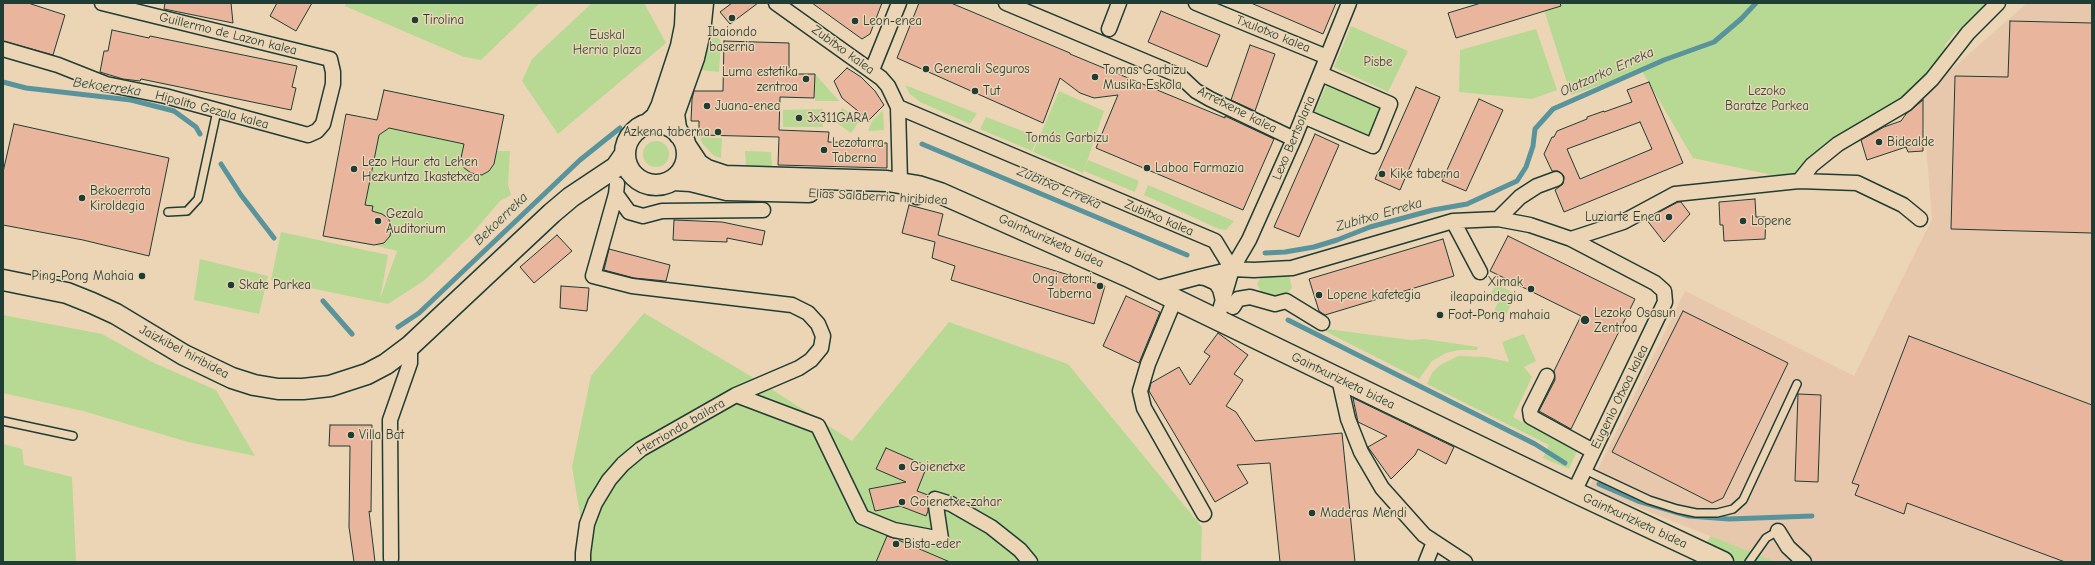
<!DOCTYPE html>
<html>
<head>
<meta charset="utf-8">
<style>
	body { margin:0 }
	#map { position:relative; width:2095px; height:565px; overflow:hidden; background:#ecd5b5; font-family:"Comic Neue",sans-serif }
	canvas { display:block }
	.frame { position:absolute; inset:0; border:4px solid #1f3d34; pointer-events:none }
</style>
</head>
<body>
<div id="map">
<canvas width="2095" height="565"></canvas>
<div class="frame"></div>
</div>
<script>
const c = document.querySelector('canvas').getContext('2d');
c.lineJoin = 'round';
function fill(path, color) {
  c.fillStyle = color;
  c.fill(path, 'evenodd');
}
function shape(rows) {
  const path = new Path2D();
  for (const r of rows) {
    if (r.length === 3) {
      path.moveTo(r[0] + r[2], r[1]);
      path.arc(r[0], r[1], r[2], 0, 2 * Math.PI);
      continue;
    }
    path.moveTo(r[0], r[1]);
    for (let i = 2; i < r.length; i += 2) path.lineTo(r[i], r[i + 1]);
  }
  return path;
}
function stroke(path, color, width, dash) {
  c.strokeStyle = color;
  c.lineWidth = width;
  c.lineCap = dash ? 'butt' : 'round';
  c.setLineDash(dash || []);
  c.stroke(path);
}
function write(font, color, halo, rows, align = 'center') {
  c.font = font + ' "Comic Neue",sans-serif';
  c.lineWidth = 3;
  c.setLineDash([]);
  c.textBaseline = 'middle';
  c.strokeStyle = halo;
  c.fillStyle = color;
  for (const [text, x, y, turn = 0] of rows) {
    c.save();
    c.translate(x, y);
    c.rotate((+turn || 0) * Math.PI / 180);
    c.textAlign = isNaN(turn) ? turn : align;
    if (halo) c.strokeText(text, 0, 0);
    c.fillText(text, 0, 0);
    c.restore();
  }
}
fill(shape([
	[2027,3,2092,3,2092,562,1776,562,1589,488,1685,291,1854,376,1932,219,1922,95]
]), '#e7c8ac');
fill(shape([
	[346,3,540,3,481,60,464,57,345,6],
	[592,3,644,3,666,43,558,134,522,81,532,59],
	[1542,3,1992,3,1965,32,1956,31,1945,45,1945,55,1929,79,1791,179,1693,158,1642,71,1571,95],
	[1351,26,1408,51,1388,92,1334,67],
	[1536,29,1557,90,1532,99,1459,92,1460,50],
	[713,38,718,38,721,41,719,72,701,70,709,41],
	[815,74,839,101,815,101],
	[1328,82,1386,106,1371,142,1312,117],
	[905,85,976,113,977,113,970,124,920,102,910,94],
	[1059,91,1104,111,1083,173,1033,152],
	[842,108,860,120,851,133,834,121],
	[823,109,823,127,783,127,783,110],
	[883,110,884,130,868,131,872,121],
	[986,117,1038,137,1032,151,980,129],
	[389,128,464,144,461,158,463,167,471,173,481,175,489,171,494,164,497,151,510,151,508,185,511,195,500,201,470,236,425,280,388,304,271,280,281,232,388,255,380,299,397,251,374,245,384,242,390,236,392,226,388,218,382,214,372,211,373,206,365,205,379,135],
	[700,137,722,138,721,158,714,156,702,143],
	[656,154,13],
	[745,151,771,152,772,166,746,166],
	[1088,160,1139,181,1135,192,1084,171],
	[1148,185,1234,221,1226,230,1219,229,1144,195],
	[200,259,268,276,259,314,194,300],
	[1263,274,1289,274,1292,288,1283,297,1269,298,1262,293,1257,284],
	[1496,284,1516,294,1505,317,1494,311,1500,298,1491,293],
	[644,313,754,378,852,441,949,322,1068,364,1202,527,1201,562,588,562,572,467,591,376],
	[3,315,102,334,154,363,216,390,255,456,188,442,83,411,3,393],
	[1319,328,1411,340,1425,339,1478,347,1477,350,1459,350,1446,353,1432,361,1419,379],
	[1524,334,1536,361,1524,367,1532,377,1513,417,1577,451,1569,469,1543,458,1549,445,1427,384,1432,373,1440,365,1458,356,1486,357,1509,362,1502,342],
	[3,444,22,449,24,465,72,477,76,562,3,562],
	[1711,536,1776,562,1692,562]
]), '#b7d993');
stroke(shape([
	[3,82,26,88,131,100,174,111,196,127,200,134],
	[922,144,1187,255],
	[221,164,241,195,274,238],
	[1265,253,1285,252,1314,247,1337,240,1370,227,1433,210,1467,204,1517,181,1526,167,1533,146,1535,129,1553,109,1664,60,1714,42,1741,19,1756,3],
	[323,301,352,334],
	[1288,320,1535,444,1565,463],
	[398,327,419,313,580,160,620,128],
	[1599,484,1638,501,1689,516,1729,519,1812,516]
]), '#59939b', 5);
const building = shape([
	[3,3,28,3,65,15,53,55,3,41,3,3],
	[165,3,231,3,233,23,164,9,165,3],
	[277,3,312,3,296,31,270,16,277,3],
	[732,3,758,3,730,24,720,12,732,3],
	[812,3,882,3,870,34,862,39,812,3],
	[919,3,951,3,1070,53,1070,54,1225,118,1225,116,1274,139,1243,210,1096,148,1118,95,1094,98,1080,93,1060,78,1043,123,897,58,919,3],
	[1251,3,1336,3,1323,34,1251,3],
	[1481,3,1560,3,1561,6,1456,38,1448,13,1481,3],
	[1161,11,1220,35,1207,67,1148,42,1161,11],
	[2010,21,2092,23,2092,233,1951,229,1955,76,2008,77,2010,21],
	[112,30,149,38,150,36,297,66,292,87,296,88,291,110,141,79,140,81,123,79,100,72,104,51,108,51,112,30],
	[724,41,789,43,789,74,815,74,814,98,780,97,779,130,829,132,828,142,887,143,887,168,778,165,779,137,699,135,699,121,691,121,692,99,694,91,723,91,724,41],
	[1250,45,1275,54,1255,111,1231,100,1250,45],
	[847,68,861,77,875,91,884,105,869,120,842,98,834,81,847,68],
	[1649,82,1683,163,1564,212,1555,190,1563,184,1564,176,1558,171,1552,171,1544,154,1552,137,1554,137,1557,131,1587,119,1587,117,1604,111,1604,112,1632,102,1627,90,1649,82],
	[1640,122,1652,149,1580,179,1567,149,1640,122],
	[1416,87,1440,97,1400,190,1375,179,1416,87],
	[384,90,504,115,494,164,489,171,482,175,471,173,463,167,461,158,464,144,389,128,379,135,365,205,373,206,372,211,382,214,388,218,392,226,390,236,384,243,374,245,323,236,346,114,377,120,384,90],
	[1479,99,1503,110,1466,191,1442,181,1479,99],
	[1923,100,1923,151,1908,152,1906,147,1867,160,1861,140,1884,127,1901,121,1906,114,1923,100],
	[14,124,169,158,149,256,83,240,3,225,3,172,14,124],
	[1315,134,1339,145,1299,237,1274,227,1315,134],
	[1755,199,1756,217,1766,217,1765,239,1724,241,1723,225,1720,225,1719,202,1755,199],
	[1678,202,1681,202,1690,214,1664,242,1646,219,1678,202],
	[909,205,943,214,938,235,1105,286,1094,324,951,280,955,266,932,258,935,242,902,233,909,205],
	[674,220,722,222,765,231,762,245,727,238,727,242,673,240,674,220],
	[557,235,572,251,534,283,520,267,557,235],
	[1508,236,1635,299,1571,429,1539,411,1555,380,1554,371,1581,316,1490,271,1508,236],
	[1443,239,1454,276,1325,315,1319,311,1309,279,1443,239],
	[609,249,670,265,666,281,634,278,604,270,609,249],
	[561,286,589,288,587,311,560,308,561,286],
	[1126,296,1160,312,1139,363,1103,346,1126,296],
	[1683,311,1788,363,1723,498,1712,503,1612,452,1683,311],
	[1218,333,1248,355,1234,374,1243,380,1226,406,1236,412,1255,441,1342,433,1355,562,1280,562,1270,463,1237,465,1248,483,1215,502,1149,391,1151,383,1179,367,1190,385,1210,356,1204,352,1218,333],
	[1909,336,2092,405,2092,562,2065,562,1907,503,1904,514,1855,495,1859,485,1852,483,1909,336],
	[1798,394,1821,395,1818,482,1795,481,1798,394],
	[1353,398,1454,447,1446,464,1418,449,1415,455,1391,479,1368,447,1387,436,1358,422,1353,398],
	[330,425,372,425,371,512,369,511,375,562,354,562,349,527,350,446,329,446,330,425],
	[886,448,927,466,917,491,928,495,928,511,926,516,900,506,875,511,869,489,906,482,876,469,886,448],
	[887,536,896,539,950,562,876,562,887,536]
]);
fill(building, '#e9b59c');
stroke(building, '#1f3d34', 1);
const lane = shape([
	[168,212,187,211,198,199,217,111],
	[3,421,73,436],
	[1585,470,1649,500,1677,509,1696,513,1717,513,1733,509,1743,500,1797,384],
	[1749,562,1766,538,1778,531]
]);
const street = shape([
	[776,3,881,78,888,86,898,107,1215,241,1232,269],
	[1006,3,1180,76,1196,91,1210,99,1294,139],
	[1196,3,1327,57],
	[1109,29,1119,3],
	[3,49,58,65,106,84,165,96,308,135,317,131,323,124,333,84,333,72,330,59,102,3],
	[872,70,899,3],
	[898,107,900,181,908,192,917,197],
	[1303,116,1373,146,1390,104,1321,74],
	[1799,181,1812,165,1838,144,1906,104,1932,79,1968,33,1998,3],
	[616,194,629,212,643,216,662,211,763,210],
	[1498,219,1520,197,1537,186,1556,179],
	[1453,221,1480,272],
	[1571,239,1623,222,1675,194,1799,181,1857,183,1903,205,1920,219],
	[1199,277,1232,269,1254,270,1292,268,1453,221,1498,219,1530,225,1571,239,1655,283,1664,291,1665,302,1574,492],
	[1154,289,1199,277,1205,278,1216,283,1220,289,1223,301],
	[1175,299,1148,364,1140,391,1144,408,1204,514],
	[1223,301,1233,307,1238,299,1250,297,1275,304,1286,301,1322,323],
	[1217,320,1232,269,1249,240,1294,139,1349,3],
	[1547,376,1530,410,1531,417,1593,451],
	[1339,379,1348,419,1361,452,1382,488,1424,535,1465,562],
	[736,395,818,426,862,517,894,530,941,539,935,499,951,504,991,527,1020,550,1030,562],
	[1778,531,1788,547,1804,562],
	[391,559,390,420,410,363,410,346],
	[583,562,583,553,587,524,595,503,609,480,623,464,641,449,736,395,799,368,811,360,821,348,823,336,818,324,808,313,792,305,632,286,593,276,616,194,617,184],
	[1426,562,1434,542]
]);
const secondary = shape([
	[656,154,31],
	[648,124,656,117,661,107,681,46,685,26,686,3],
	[679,134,676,128,674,114,694,58,700,32,703,3],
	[686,146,698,164,707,170,725,176,887,181,918,186,940,193,1127,276,1574,492,1723,562],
	[673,180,691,181,727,190,809,192],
	[3,280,67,293,92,303,116,314,184,355,232,378,254,385,278,389,303,389,330,386,367,374,386,364,410,346,552,213,571,197,616,167,625,154]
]);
stroke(lane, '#1f3d34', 10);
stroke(street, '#1f3d34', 17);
stroke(secondary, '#1f3d34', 23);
stroke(lane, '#ecd5b5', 7);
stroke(street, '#ecd5b5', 14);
stroke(secondary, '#ecd5b5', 20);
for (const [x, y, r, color] of [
	[732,18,4,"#1f3d34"],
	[415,20,4,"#1f3d34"],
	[855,21,4,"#1f3d34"],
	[926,69,4,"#1f3d34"],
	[1095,77,4,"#1f3d34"],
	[806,79,4,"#1f3d34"],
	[975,91,4,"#1f3d34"],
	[707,106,4,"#1f3d34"],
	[799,118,4,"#1f3d34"],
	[718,132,4,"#1f3d34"],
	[1879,142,4,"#1f3d34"],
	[824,150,4,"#1f3d34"],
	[1147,168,4,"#1f3d34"],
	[354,169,4,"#1f3d34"],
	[1382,174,4,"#1f3d34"],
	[82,198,4,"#1f3d34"],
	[1669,217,4,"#1f3d34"],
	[378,221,4,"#1f3d34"],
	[1743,221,4,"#1f3d34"],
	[142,276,4,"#1f3d34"],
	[231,285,4,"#1f3d34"],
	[1100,286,4,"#1f3d34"],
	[1531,289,4,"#1f3d34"],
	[1319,295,4,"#1f3d34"],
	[1440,315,4,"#1f3d34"],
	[1585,320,5,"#1f3d34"],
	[351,435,4,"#1f3d34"],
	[902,467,4,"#1f3d34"],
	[902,502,4,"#1f3d34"],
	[1312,513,4,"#1f3d34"],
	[896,544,4,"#1f3d34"]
]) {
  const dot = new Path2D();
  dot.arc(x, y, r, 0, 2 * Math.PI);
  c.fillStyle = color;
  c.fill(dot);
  stroke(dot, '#ecd5b5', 1.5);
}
write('13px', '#1f3d34', '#ecd5b5', [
	["Tirolina",423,20],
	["Leon-enea",863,21],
	["Ibaiondo",732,32,"center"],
	["baserria",732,47,"center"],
	["Generali Seguros",934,69],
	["Tomas Garbizu",1103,70],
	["Musika Eskola",1103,85],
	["Luma estetika",798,72,"right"],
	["zentroa",798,87,"right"],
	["Tut",983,91],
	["Juana-enea",715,106],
	["3x311GARA",807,118],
	["Azkena taberna",710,132,"right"],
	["Bidealde",1887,142],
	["Lezotarra",832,143],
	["Taberna",832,158],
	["Lezo Haur eta Lehen",362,162],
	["Hezkuntza Ikastetxea",362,177],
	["Laboa Farmazia",1155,168],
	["Kike taberna",1390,174],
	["Bekoerrota",90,191],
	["Kiroldegia",90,206],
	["Gezala",386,214],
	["Auditorium",386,229],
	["Luziarte Enea",1661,217,"right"],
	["Lopene",1751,221],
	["Ping-Pong Mahaia",134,276,"right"],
	["Ongi etorri",1092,279,"right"],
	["Taberna",1092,294,"right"],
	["Ximak",1523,282,"right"],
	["ileapaindegia",1523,297,"right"],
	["Skate Parkea",239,285],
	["Lopene kafetegia",1327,295],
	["Lezoko Osasun",1594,313],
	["Zentroa",1594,328],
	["Foot-Pong mahaia",1448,315],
	["Villa Bat",359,435],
	["Goienetxe",910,467],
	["Goienetxe-zahar",910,502],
	["Maderas Mendi",1320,513],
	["Bista-eder",904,544]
], 'left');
write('13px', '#1f3d34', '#ecd5b5', [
	["Guillermo de Lazon kalea",228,34,14],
	["Txulotxo kalea",1273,34,22],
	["Zubitxo kalea",843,50,36],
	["Hipolito Gezala kalea",212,110,15],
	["Arretxene kalea",1237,110,27],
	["Lexo Bertsolaria",1294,138,-67],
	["Elias Salaberria hiribidea",878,197,3],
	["Zubitxo kalea",1159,218,23],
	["Gaintxurizketa bidea",1051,241,24],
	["Jaizkibel hiribidea",184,352,28],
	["Gaintxurizketa bidea",1343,381,26],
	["Eugenio Otxoa kalea",1620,397,-64],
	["Herriondo bailara",681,427,-30],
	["Gaintxurizketa bidea",1635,521,25]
]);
write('13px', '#2e4d3e', '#ecd5b5', [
	["Euskal",607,35],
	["Herria plaza",607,50],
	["Pisbe",1378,62],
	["Lezoko",1767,91],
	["Baratze Parkea",1767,106],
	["Tomás Garbizu",1067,138]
]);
write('italic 14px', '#294b45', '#ecd5b5', [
	["Olatzarko Erreka",1607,72,-24],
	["Bekoerreka",107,87,8],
	["Zubitxo Erreka",1059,188,23],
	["Zubitxo Erreka",1379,215,-16],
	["Bekoerreka",501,219,-44]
]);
</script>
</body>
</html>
